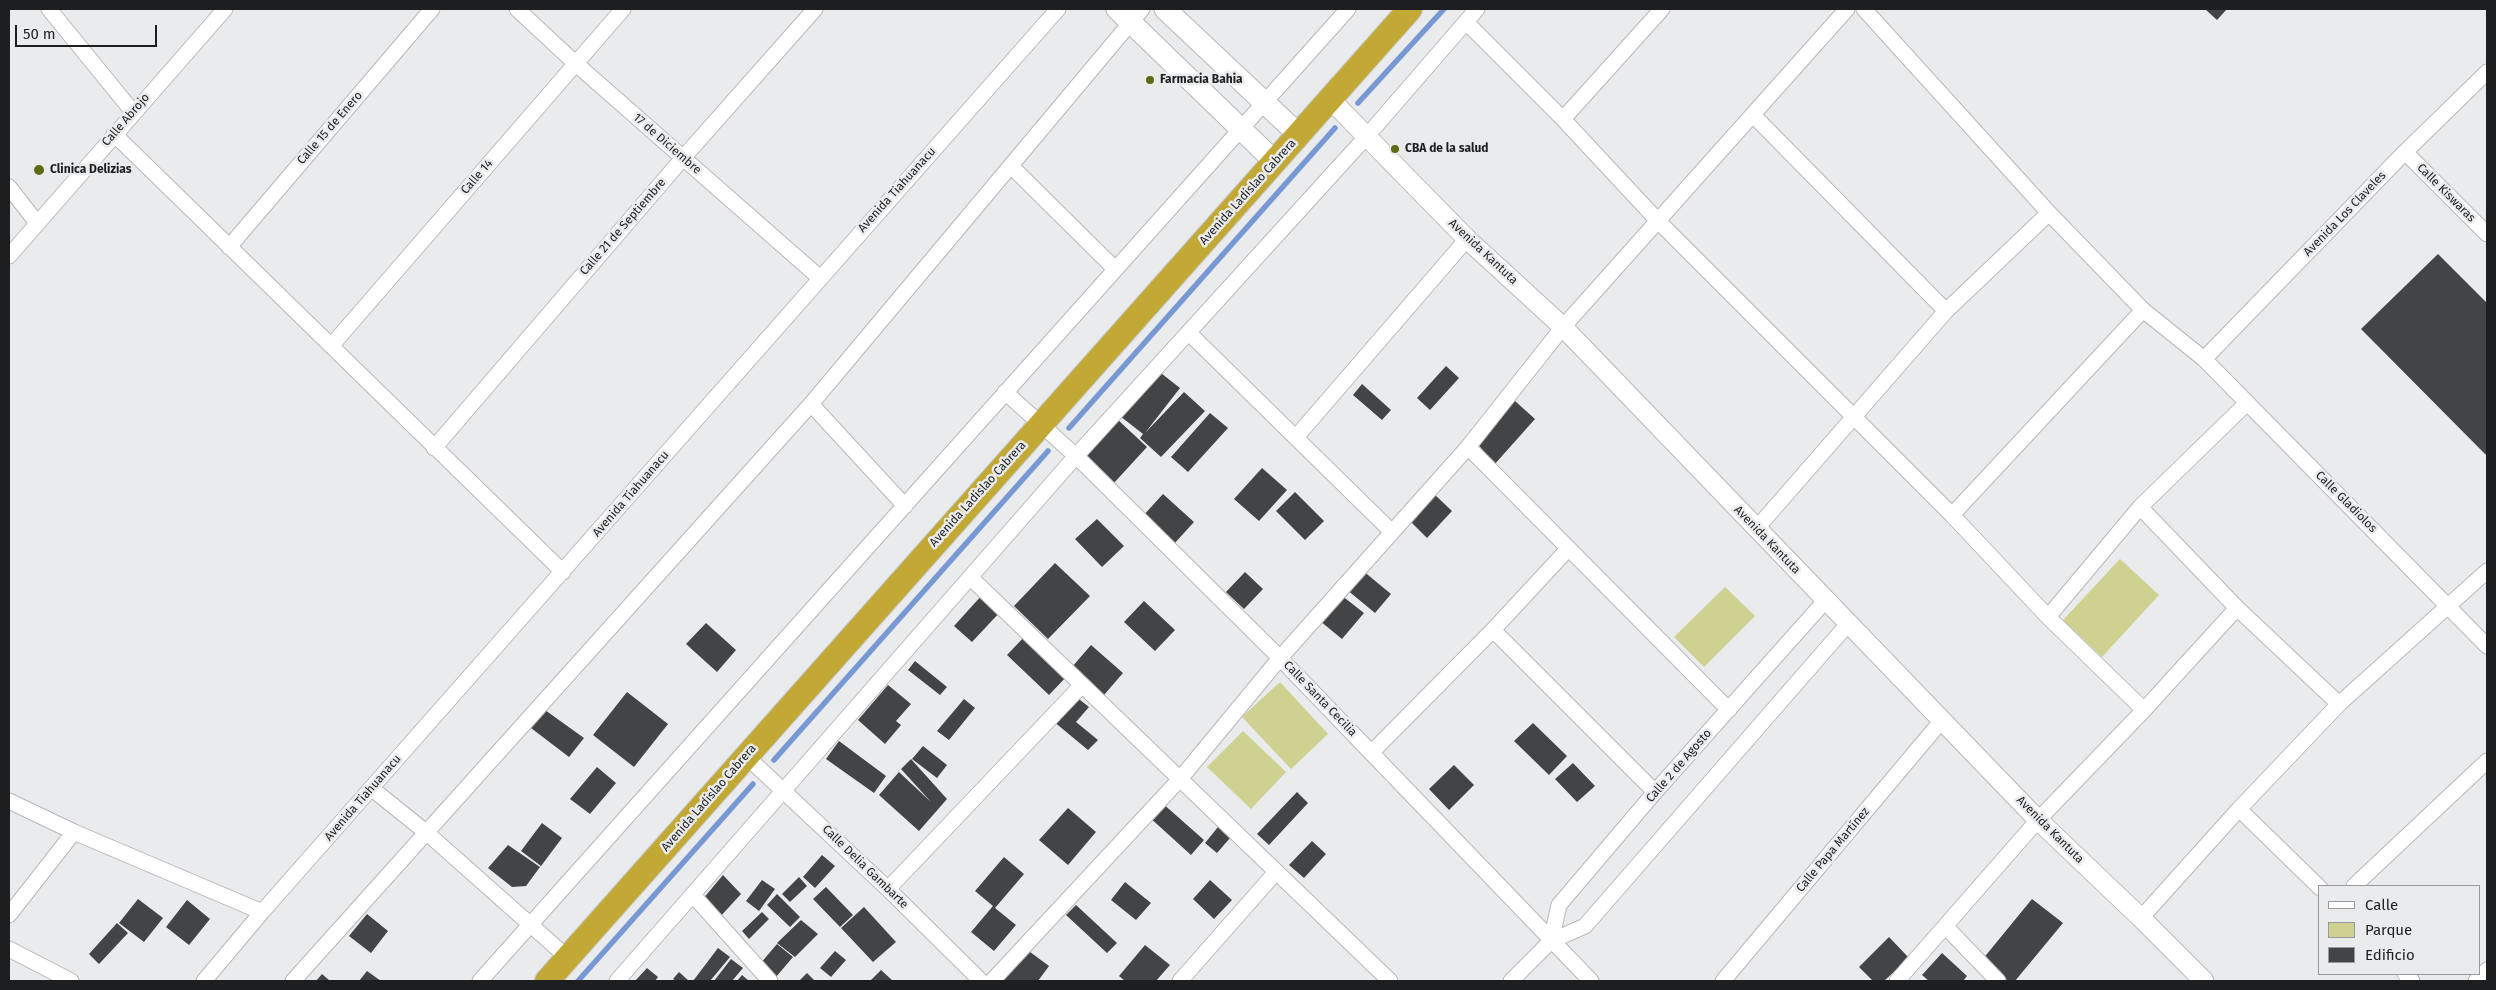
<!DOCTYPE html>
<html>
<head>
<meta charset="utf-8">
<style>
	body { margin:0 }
	#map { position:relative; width:2496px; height:990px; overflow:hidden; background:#eaebed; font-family:"Fira Sans",sans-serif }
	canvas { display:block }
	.frame { position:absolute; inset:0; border:10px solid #1d1e1f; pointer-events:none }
	.legend { position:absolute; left:2318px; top:885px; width:162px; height:90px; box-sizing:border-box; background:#eaebed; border:1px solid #98999b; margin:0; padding:6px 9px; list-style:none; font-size:15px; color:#1d1e1f }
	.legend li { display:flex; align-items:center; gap:10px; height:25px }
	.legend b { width:25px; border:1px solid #98999b }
	.scale { position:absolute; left:15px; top:25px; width:142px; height:22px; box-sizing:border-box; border:2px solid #1d1e1f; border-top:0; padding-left:6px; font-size:15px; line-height:18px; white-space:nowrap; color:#1d1e1f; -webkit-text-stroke:4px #eaebed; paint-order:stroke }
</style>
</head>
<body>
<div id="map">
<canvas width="2496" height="990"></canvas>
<div class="frame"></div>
<ul class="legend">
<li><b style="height:6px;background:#fff"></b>Calle</li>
<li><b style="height:14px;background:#ced18f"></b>Parque</li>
<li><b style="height:14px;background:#434445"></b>Edificio</li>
</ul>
<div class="scale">50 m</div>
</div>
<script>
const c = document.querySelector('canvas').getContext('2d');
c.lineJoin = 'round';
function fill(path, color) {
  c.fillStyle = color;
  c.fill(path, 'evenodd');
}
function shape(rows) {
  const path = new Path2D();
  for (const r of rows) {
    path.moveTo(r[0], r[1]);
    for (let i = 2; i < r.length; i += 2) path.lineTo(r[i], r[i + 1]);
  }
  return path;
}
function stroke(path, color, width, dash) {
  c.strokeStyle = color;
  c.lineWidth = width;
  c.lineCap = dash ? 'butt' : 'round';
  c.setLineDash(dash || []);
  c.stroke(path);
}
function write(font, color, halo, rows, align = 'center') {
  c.font = font + ' "Fira Sans",sans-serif';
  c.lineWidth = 5;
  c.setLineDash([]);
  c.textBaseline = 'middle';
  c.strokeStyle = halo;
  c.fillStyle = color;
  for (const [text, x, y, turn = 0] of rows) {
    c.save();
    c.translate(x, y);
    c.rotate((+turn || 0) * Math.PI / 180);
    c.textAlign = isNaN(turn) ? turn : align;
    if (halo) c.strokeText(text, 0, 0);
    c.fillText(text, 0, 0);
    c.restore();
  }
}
fill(shape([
	[2120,559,2159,595,2102,657,2063,620],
	[1725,587,1755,616,1704,667,1674,637],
	[1280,682,1328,734,1291,769,1242,717],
	[1243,731,1286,772,1251,809,1207,767]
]), '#ced18f');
stroke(shape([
	[1358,103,1444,9],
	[1069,428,1335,128],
	[774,760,1048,451],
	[578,981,753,784]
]), '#7798d3', 5.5);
fill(shape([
	[2205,9,2227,9,2217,20],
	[2438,254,2487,303,2487,456,2361,329],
	[1446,366,1459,378,1430,410,1417,398],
	[1157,370,1180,388,1145,433,1184,392,1205,411,1161,457,1140,438,1143,434,1120,416],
	[1362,384,1391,410,1382,420,1353,395],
	[1515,401,1535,419,1494,465,1477,443],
	[1210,413,1228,428,1188,472,1171,457],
	[1117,419,1147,447,1113,484,1082,457],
	[1262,468,1287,490,1259,521,1234,499],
	[1295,492,1324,521,1305,540,1276,511],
	[1433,493,1452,511,1427,538,1408,519],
	[1163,494,1194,522,1173,545,1142,517],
	[1097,519,1124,546,1102,567,1075,539],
	[1055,563,1090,596,1048,639,1014,606],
	[1362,570,1391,594,1375,613,1346,589],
	[1245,572,1263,589,1244,609,1226,592],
	[983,594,1001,611,972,642,954,626],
	[1341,595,1364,613,1342,639,1320,621],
	[1144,601,1175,630,1155,651,1124,622],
	[706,623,736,650,717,672,686,644],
	[1025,636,1067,676,1049,695,1007,655],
	[1091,645,1123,673,1104,695,1072,667],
	[915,661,947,687,940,695,908,670],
	[888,685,911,704,896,721,901,725,885,744,858,720],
	[627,692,668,724,634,767,593,735],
	[1075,696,1089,707,1076,722,1098,740,1088,750,1053,721],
	[964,699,975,708,949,740,937,731],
	[545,710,584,738,569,757,531,728],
	[1533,723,1567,756,1549,775,1514,741],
	[839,741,886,776,874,793,826,759],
	[923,746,947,765,937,778,912,759],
	[911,759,947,799,919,831,879,795,899,772,931,802,901,769],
	[1573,763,1595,786,1577,802,1555,779],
	[1454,765,1474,785,1449,810,1429,789],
	[597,767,616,783,590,814,570,799],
	[1297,792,1308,803,1269,845,1257,834],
	[1161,802,1204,840,1191,855,1148,816],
	[1068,808,1096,832,1068,865,1039,840],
	[542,823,562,838,541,866,521,851],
	[1218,827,1230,838,1217,853,1205,843],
	[1312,841,1326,854,1304,878,1289,865],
	[508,845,540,867,526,886,512,887,488,868],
	[822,855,835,866,815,888,803,877],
	[1004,857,1024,874,995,908,1016,925,994,951,971,932,993,906,975,891],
	[723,875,741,894,719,918,702,900],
	[799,877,807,886,790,902,782,894],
	[762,880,775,889,759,911,746,901],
	[1210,880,1232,900,1214,919,1193,899],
	[1125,882,1151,903,1136,920,1111,900],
	[826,887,853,915,840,927,813,899],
	[777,894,800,917,790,927,767,905],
	[138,899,163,918,144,942,119,923],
	[2032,899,2063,923,2015,981,2008,981,1982,960],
	[187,900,210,919,189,945,166,927],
	[1076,905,1117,943,1107,953,1066,915],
	[864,907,896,942,873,962,841,928],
	[762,912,769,919,749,939,742,931],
	[367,914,388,931,371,953,349,936],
	[801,920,818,934,795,957,777,943],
	[117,923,128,933,99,964,89,954],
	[1889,937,1909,958,1884,981,1873,981,1859,967],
	[777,944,793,957,776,977,760,964],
	[1145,945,1170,965,1156,981,1125,981,1119,976],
	[718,948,730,957,710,981,693,981],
	[1026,949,1049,966,1038,981,1002,981],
	[835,951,846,960,831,977,820,968],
	[1942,953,1967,976,1963,981,1929,981,1922,975],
	[731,959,743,968,732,981,714,981],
	[647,968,658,977,655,981,635,981],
	[881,970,893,981,870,981],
	[367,971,381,981,359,981],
	[679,972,689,981,676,981,673,979],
	[807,973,815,981,799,981],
	[322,974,330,981,316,981],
	[742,975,749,981,737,981]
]), '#434445');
const minor = shape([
	[49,9,133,112],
	[517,9,575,63,820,278],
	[1864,9,2049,213,2143,310,2204,359,2487,646],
	[1466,22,1563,119,1658,221,1952,515,2048,617,2144,710],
	[1753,115,1946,311],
	[1563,119,1662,9],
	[114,134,563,572],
	[2405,152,2487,234],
	[1011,166,1115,269],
	[9,187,37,223],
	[229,247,432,9],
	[9,256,225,9],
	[1189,333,1392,532],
	[332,345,623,9],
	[2204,359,2405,152,2487,72],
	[1005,392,1076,456,1280,658,1591,981],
	[811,404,905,506],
	[1297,436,1467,239],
	[1468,447,1729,710],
	[434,448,683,158,815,9],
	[2140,507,2237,608,2339,704],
	[1952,515,2143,310],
	[1756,529,1946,311,2049,213],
	[971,578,1390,981],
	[2048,617,2140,507,2247,403],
	[1493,630,1655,792],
	[1372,752,1493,630,1568,549],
	[746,756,888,889,981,981],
	[371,788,427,833,568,958],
	[9,801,74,832,262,912],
	[2239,809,2320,888],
	[2354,886,2487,761],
	[888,889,1082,685],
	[693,895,770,981],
	[9,915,74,832],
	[2141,918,2239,809,2339,704,2487,571],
	[1945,926,1998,981],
	[1551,941,1559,905,1655,792,1825,601],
	[9,949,71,981],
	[2405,974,2412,981],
	[204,981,262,912,1058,9],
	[293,981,811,404,1142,9],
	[480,981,1348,9],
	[617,981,1076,456,1367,136,1477,9],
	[992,981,1180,779,1280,658,1468,447,1563,327,1847,9],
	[1180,981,1276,872],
	[1511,981,1551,941,1585,926,1848,624],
	[1723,981,1943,719],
	[1897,981,2038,820,2144,710,2237,608],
	[2476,981,2487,970]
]);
const tertiary = shape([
	[1330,99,1467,239,1563,327,2038,820,2141,918,2204,981]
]);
const secondary = shape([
	[1117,9,1275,162],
	[1165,9,1299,135]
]);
const trunk = shape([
	[547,981,1410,9]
]);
stroke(minor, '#b7b8ba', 17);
stroke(tertiary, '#b7b8ba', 21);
stroke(secondary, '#b7b8ba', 23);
stroke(trunk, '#c9c9c9', 26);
stroke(minor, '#fff', 15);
stroke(tertiary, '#fff', 19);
stroke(secondary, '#fff', 21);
stroke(trunk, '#c2a834', 24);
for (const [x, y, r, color] of [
	[1150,80,5,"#5f6b14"],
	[1395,149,5,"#5f6b14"],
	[39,170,6,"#5f6b14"]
]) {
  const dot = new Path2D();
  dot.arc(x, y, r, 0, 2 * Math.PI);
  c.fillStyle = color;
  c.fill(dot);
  stroke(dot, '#eaebed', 2);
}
write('bold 12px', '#1d1e1f', '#eaebed', [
	["Farmacia Bahia",1160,80],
	["CBA de la salud",1405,149],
	["Clinica Delizias",50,170]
], 'left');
write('12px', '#1d1e1f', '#eaebed', [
	["Calle Abrojo",126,120,-49],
	["Calle 15 de Enero",330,128,-49],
	["17 de Diciembre",667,144,41],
	["Calle 14",477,177,-49],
	["Avenida Tiahuanacu",897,190,-48],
	["Avenida Ladislao Cabrera",1248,192,-48],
	["Calle Kiswaras",2446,193,45],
	["Avenida Los Claveles",2345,214,-46],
	["Calle 21 de Septiembre",623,227,-49],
	["Avenida Kantuta",1483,252,43],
	["Avenida Tiahuanacu",631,494,-49],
	["Avenida Ladislao Cabrera",978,494,-48],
	["Calle Gladiolos",2346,502,45],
	["Avenida Kantuta",1767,540,46],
	["Calle Santa Cecilia",1320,699,46],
	["Calle 2 de Agosto",1679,766,-49],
	["Avenida Tiahuanacu",363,798,-49],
	["Avenida Ladislao Cabrera",709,798,-49],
	["Avenida Kantuta",2050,830,45],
	["Calle Papa Martínez",1833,850,-50],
	["Calle Delia Gambarte",865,867,44]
]);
</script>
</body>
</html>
